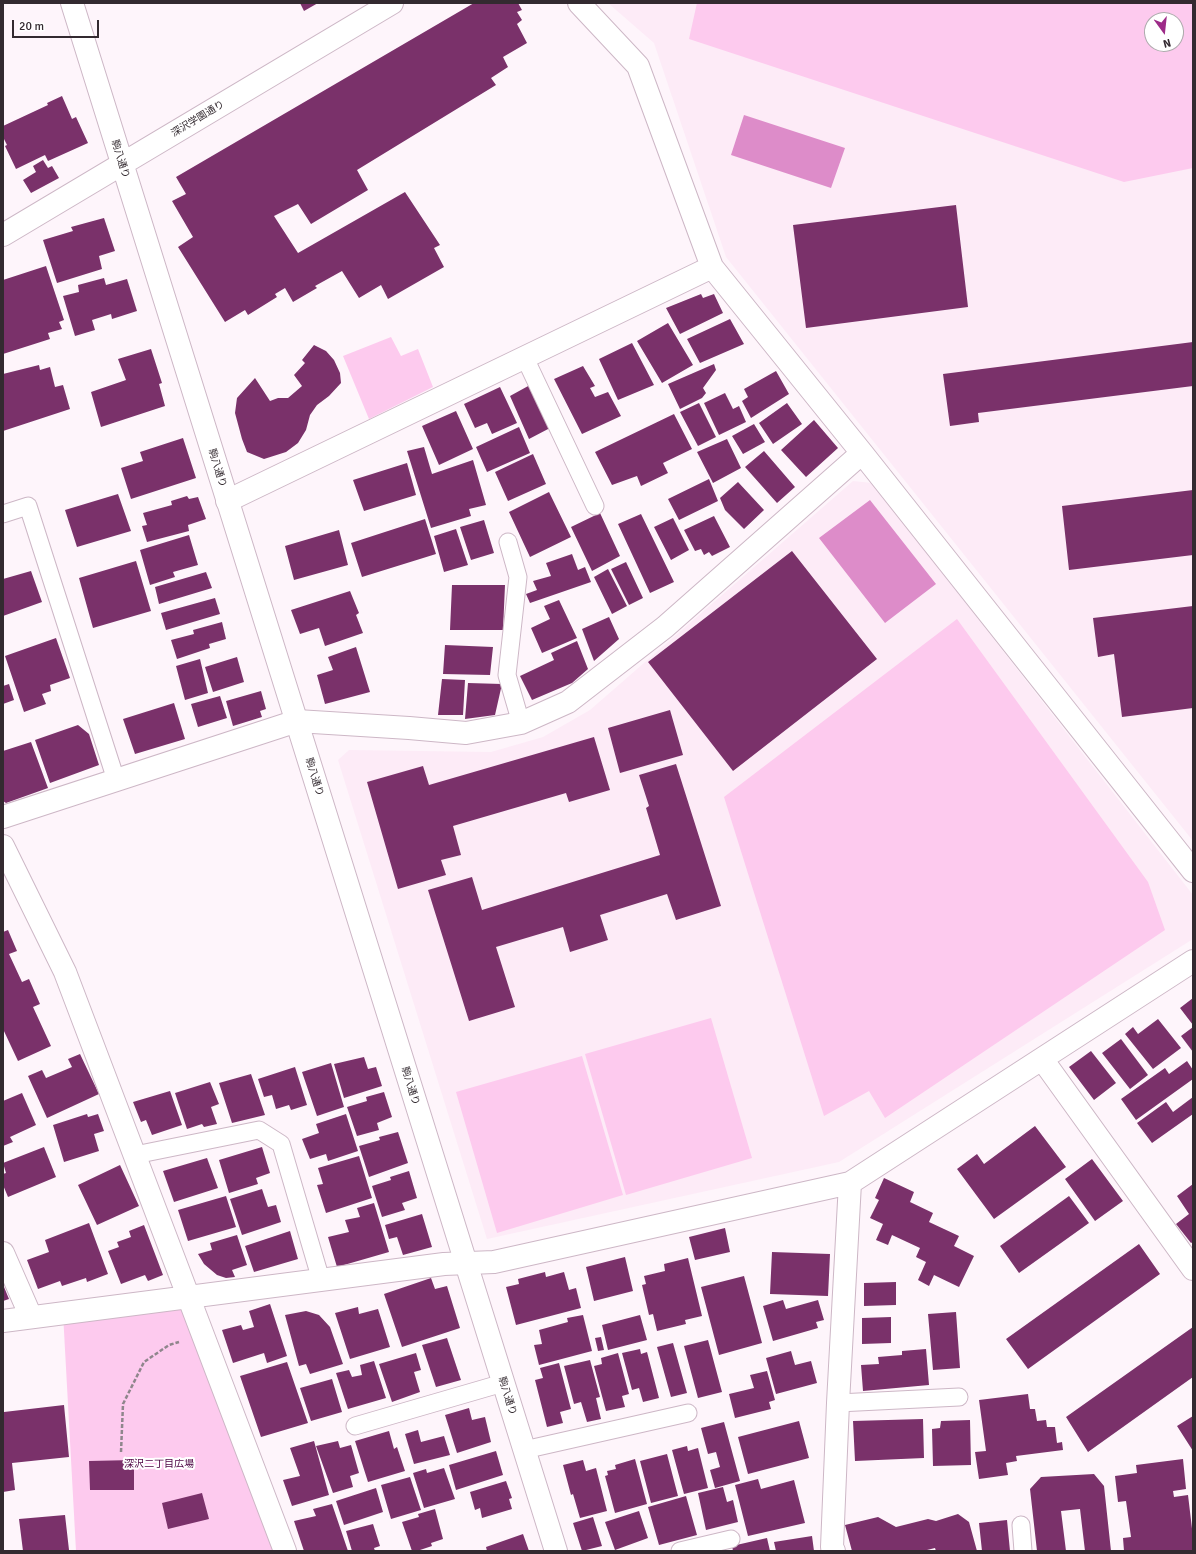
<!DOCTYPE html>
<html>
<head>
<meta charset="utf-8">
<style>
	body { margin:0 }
	#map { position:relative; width:1196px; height:1554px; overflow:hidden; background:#fef5fb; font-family:Signika,sans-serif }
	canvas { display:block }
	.frame { position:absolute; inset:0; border:4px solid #332a30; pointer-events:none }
	.north { position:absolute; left:1144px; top:12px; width:40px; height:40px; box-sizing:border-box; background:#fff; border:1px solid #adaaac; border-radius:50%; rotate:165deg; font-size:11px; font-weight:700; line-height:16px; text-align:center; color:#332a30 }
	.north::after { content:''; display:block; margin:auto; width:14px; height:18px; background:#9d2b88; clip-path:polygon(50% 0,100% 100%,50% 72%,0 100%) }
	.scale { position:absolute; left:12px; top:20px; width:87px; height:18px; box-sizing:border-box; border:2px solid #332a30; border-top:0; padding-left:5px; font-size:12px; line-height:14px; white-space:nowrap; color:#332a30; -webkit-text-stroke:3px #fff; paint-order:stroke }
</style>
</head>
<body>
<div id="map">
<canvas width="1196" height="1554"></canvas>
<div class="frame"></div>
<div class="north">N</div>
<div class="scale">20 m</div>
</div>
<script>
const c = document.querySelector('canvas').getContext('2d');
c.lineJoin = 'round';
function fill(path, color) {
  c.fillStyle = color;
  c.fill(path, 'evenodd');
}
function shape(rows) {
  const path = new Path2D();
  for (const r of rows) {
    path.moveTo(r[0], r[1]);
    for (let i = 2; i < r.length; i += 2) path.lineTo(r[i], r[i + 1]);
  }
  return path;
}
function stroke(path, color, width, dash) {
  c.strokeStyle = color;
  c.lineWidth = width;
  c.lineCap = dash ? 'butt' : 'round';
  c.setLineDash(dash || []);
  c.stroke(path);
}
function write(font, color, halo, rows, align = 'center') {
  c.font = font + ' Signika,"Noto Sans JP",sans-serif';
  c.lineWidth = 4;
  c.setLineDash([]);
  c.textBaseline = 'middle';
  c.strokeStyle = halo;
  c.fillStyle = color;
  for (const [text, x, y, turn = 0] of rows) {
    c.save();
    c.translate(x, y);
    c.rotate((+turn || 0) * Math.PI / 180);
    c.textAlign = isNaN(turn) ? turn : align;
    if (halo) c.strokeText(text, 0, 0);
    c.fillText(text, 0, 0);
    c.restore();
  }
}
fill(shape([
	[608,3,1193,3,1193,841,726,257,654,43],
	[1152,20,1176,20,1176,44,1152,44],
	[853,481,872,483,1193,895,1193,939,839,1162,487,1239,338,760,349,750,491,752,543,737,590,710]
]), '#fdebf7');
fill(shape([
	[697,3,1193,3,1193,168,1124,182,689,39],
	[1152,20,1176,20,1176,44,1152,44],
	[391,337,401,356,418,349,433,387,369,419,343,356],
	[957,619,1148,882,1165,930,885,1118,869,1091,824,1116,724,797],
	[711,1018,752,1158,626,1195,585,1054],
	[582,1056,623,1195,497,1233,456,1092],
	[191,1300,285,1551,76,1551,63,1313]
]), '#fdcaee');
fill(shape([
	[744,115,845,148,831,188,731,155],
	[870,500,936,584,885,623,819,538]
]), '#dd8cc9');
fill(shape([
	[300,3,318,3,304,11],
	[474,3,518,3,522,10,517,12,522,20,517,24,527,43,503,57,508,67,491,78,496,85,357,170,368,190,311,224,298,204,274,216,298,253,405,192,440,245,434,248,444,267,388,299,381,285,359,298,342,271,315,286,317,288,293,302,285,288,275,294,277,297,248,315,245,310,225,322,178,247,193,237,172,201,186,194,176,177],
	[62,96,72,119,76,117,88,143,48,161,45,155,16,169,5,146,7,145,3,137,3,126,48,105,47,103],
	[43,160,48,168,52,166,59,178,31,193,23,180,36,172,33,166],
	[956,205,968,307,806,328,793,225],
	[104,218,115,251,99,256,102,269,57,283,43,240,73,231,71,227],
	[46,266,64,320,59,322,62,329,48,333,50,339,3,354,3,280],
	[104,278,106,285,127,279,137,311,112,319,111,314,92,320,95,330,75,336,63,296,79,292,78,285],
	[701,294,703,298,714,294,723,313,680,334,666,308],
	[730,319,744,344,700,363,687,339],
	[668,323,693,365,662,383,637,341],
	[1193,342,1193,386,978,413,979,422,950,426,943,374],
	[632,343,654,385,618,400,599,359],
	[314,345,326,351,334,360,340,373,341,383,329,396,317,405,310,415,306,430,298,443,286,452,264,459,247,452,242,439,235,413,237,398,255,378,270,401,278,398,288,398,302,386,294,375,305,363,302,360],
	[151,349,162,383,159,384,165,406,101,427,91,392,126,380,118,359],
	[714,364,716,370,703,388,706,393,702,398,680,409,668,384],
	[39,365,40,370,50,367,55,387,63,385,70,409,3,431,3,374],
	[583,366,595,386,590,388,595,397,608,392,621,416,582,434,554,379],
	[776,371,789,394,751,418,742,401,748,397,744,389],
	[530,385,550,428,529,439,510,396],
	[500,387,517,423,492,434,487,423,475,428,464,404],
	[725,393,733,409,739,406,746,422,719,435,704,403],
	[699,403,716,437,698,446,680,412],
	[787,403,802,424,773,444,759,423],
	[456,411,473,449,439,465,422,426],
	[674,414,692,449,663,463,668,473,641,486,637,476,612,485,595,452],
	[814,420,838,448,806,477,781,450],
	[754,424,765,442,743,454,732,436],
	[519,427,530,453,487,472,476,447],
	[183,438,196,478,131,499,121,468,143,461,140,452],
	[727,439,741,468,713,483,697,452],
	[424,447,432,474,473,460,486,505,469,509,471,516,431,528,407,451],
	[764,451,795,487,777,503,745,467],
	[533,454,546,484,508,501,495,472],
	[407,463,416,495,364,511,353,480],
	[709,479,718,501,679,520,668,499],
	[738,482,764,510,744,529,725,510,720,498],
	[1193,490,1193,555,1069,570,1062,506],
	[549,492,571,537,530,557,509,512],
	[118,494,131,531,77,547,65,510],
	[187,496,189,499,198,497,206,519,188,525,189,531,147,542,142,526,147,525,143,513,172,505,171,501],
	[600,513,620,556,592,571,571,527],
	[641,514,674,582,650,593,618,524],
	[714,516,730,547,712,556,709,552,704,555,701,549,695,551,684,530],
	[673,518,689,550,671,560,654,527],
	[425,519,436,554,362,577,351,543],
	[484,520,494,553,471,560,460,527],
	[456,529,468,565,444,572,434,536],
	[339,530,348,565,294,580,285,546],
	[189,535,198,565,173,572,175,577,150,585,140,550],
	[792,551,877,659,733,771,648,662],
	[572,554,578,570,585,567,591,582,530,603,526,594,537,590,533,581,551,576,546,563],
	[136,561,151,611,93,628,79,578],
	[626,562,643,598,629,605,611,569],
	[608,569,627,606,612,614,594,577],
	[31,571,42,602,3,616,3,579],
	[206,572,212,588,159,604,155,587],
	[452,585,505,585,503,630,450,630],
	[350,591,359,613,356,615,363,633,325,646,319,628,300,634,291,610],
	[215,598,220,614,166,630,161,613],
	[559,600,577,638,542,653,531,628,550,619,544,606],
	[1193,606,1193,708,1122,717,1114,654,1098,657,1093,618],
	[609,617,619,639,594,661,582,629],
	[222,622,226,639,209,644,210,648,177,659,171,640,194,634,193,630],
	[56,638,70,678,50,685,51,691,42,694,46,704,24,712,5,656],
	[577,641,588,669,572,683,532,700,520,676,554,660,551,653],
	[445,645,493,647,490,675,443,674],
	[356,647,370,692,325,704,317,675,333,670,328,657],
	[237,657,244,682,213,692,205,667],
	[200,659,208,693,185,700,176,666],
	[442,679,465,680,463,715,438,715],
	[468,683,502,684,495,715,465,719],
	[9,684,14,700,3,704,3,686],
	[261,691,266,709,260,711,262,717,233,726,226,701],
	[220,696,227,718,198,727,191,704],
	[174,703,185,739,135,754,123,719],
	[670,710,683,755,620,773,608,728],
	[78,725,89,734,99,765,50,783,35,740],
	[594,737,610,790,569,802,566,793,453,826,461,855,441,860,446,875,398,889,367,782,423,766,429,785],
	[31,742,48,788,6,803,3,801,3,751],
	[676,764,721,906,676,920,667,894,600,915,608,940,570,952,563,927,496,947,515,1007,469,1021,428,890,472,877,482,910,660,855,646,808,649,806,639,775],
	[8,930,17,951,9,954,22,982,29,979,40,1004,33,1007,51,1046,18,1061,3,1029,3,932],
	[1193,998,1193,1025,1180,1008],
	[1158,1019,1181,1048,1153,1069,1125,1034,1133,1027,1138,1034],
	[1193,1027,1193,1052,1181,1036],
	[1121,1039,1148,1075,1130,1089,1102,1053],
	[1091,1051,1116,1083,1094,1100,1069,1067],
	[80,1054,99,1094,47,1118,28,1076,42,1070,46,1078,72,1067,68,1059],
	[364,1057,368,1069,376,1067,382,1086,344,1098,334,1064],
	[1187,1061,1193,1070,1193,1079,1136,1120,1121,1099,1165,1068,1169,1074],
	[331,1063,344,1107,317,1116,302,1072],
	[295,1067,307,1105,291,1110,289,1105,276,1109,272,1095,264,1097,258,1079],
	[251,1074,265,1115,232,1123,219,1083],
	[210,1082,219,1104,211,1107,217,1124,204,1127,202,1124,187,1129,175,1093],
	[170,1091,182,1125,152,1135,146,1120,141,1122,133,1102],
	[384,1092,392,1117,377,1123,379,1130,357,1136,347,1107,367,1101,366,1097],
	[22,1093,36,1125,10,1137,13,1142,3,1146,3,1101],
	[1193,1097,1193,1114,1152,1143,1137,1123,1166,1102,1173,1112],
	[87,1114,88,1117,98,1114,104,1131,94,1134,99,1151,64,1162,53,1125],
	[346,1114,358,1151,328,1161,326,1154,310,1159,302,1139,319,1133,316,1124],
	[1035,1126,1066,1167,994,1219,957,1169,977,1154,984,1164],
	[398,1132,408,1163,369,1177,359,1146,380,1140,379,1137],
	[44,1147,56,1177,8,1197,3,1185,3,1174,6,1173,3,1163],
	[262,1147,270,1173,256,1178,258,1184,229,1193,219,1160],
	[359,1156,372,1198,326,1213,317,1185,323,1184,318,1168],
	[207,1158,218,1188,174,1202,163,1171],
	[1092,1159,1123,1201,1095,1221,1065,1179],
	[120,1165,139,1206,97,1225,78,1185],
	[409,1171,417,1198,402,1203,405,1210,382,1217,372,1186,391,1180,390,1177],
	[884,1178,914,1192,910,1202,933,1213,929,1222,959,1236,954,1246,974,1256,959,1287,934,1275,929,1286,918,1280,926,1262,916,1257,920,1248,892,1235,888,1245,876,1240,883,1224,870,1218,879,1200,875,1198],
	[1193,1184,1193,1242,1191,1243,1176,1224,1189,1214,1177,1196],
	[262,1189,268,1207,276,1205,281,1222,242,1235,230,1199],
	[226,1196,236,1227,188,1241,178,1210],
	[1069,1196,1089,1223,1019,1273,1000,1246],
	[374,1203,389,1252,337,1267,328,1237,349,1232,345,1220,360,1217,357,1208],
	[422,1214,432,1247,403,1255,397,1237,389,1239,385,1225],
	[89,1223,108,1274,87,1282,86,1278,62,1286,60,1281,38,1289,27,1260,49,1252,45,1240],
	[144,1225,163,1275,148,1281,145,1275,121,1284,108,1251,119,1247,117,1242,131,1237,129,1231],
	[725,1228,730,1252,695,1260,689,1237],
	[290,1231,298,1259,254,1272,245,1246],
	[237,1235,247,1265,232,1270,235,1277,226,1278,217,1275,204,1264,198,1254,212,1250,210,1243],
	[1139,1244,1160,1274,1028,1369,1006,1339],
	[772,1252,830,1254,828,1296,770,1294],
	[625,1257,633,1291,594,1301,586,1267],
	[688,1258,702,1316,685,1320,686,1324,657,1331,653,1314,649,1315,642,1285,646,1284,644,1276,665,1271,664,1264],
	[545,1272,546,1277,564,1272,569,1290,576,1288,581,1308,516,1325,506,1287,519,1284,518,1279],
	[744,1276,762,1343,719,1355,701,1287],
	[431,1278,435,1289,447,1286,460,1328,402,1347,384,1294],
	[896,1282,896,1305,864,1306,864,1283],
	[4,1287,9,1299,3,1301,3,1288],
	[783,1300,786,1309,818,1300,824,1320,816,1322,818,1328,773,1341,763,1306],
	[270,1304,287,1356,267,1363,264,1353,233,1363,222,1330,241,1325,243,1330,254,1327,249,1311],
	[358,1307,359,1314,378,1309,390,1347,350,1359,335,1313],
	[306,1311,319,1315,330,1327,343,1364,310,1374,306,1364,299,1366,285,1315],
	[956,1312,960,1368,933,1370,928,1314],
	[583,1315,592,1351,539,1365,534,1345,542,1344,539,1330,568,1322,567,1318],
	[640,1315,647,1340,608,1350,602,1325],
	[891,1317,891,1343,862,1344,862,1318],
	[1193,1327,1193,1377,1088,1452,1066,1417],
	[601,1337,604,1350,598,1351,595,1338],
	[447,1338,461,1380,436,1387,422,1345],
	[708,1340,722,1392,698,1398,684,1346],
	[673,1343,687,1393,671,1397,657,1347],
	[640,1349,641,1354,647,1352,659,1398,643,1402,639,1388,632,1390,622,1353],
	[926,1349,929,1385,863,1391,861,1365,879,1364,878,1357,902,1355,902,1351],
	[791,1351,795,1365,811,1361,817,1383,776,1394,766,1358],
	[416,1353,421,1370,414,1372,420,1392,392,1402,379,1364],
	[618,1353,629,1394,622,1396,625,1407,606,1411,594,1366,602,1364,601,1358],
	[590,1360,600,1397,596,1398,601,1419,587,1422,581,1402,574,1404,564,1366],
	[374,1361,386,1398,348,1409,336,1373,349,1370,352,1377,362,1375,360,1365],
	[287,1362,308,1423,261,1437,240,1376],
	[559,1363,571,1409,560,1412,563,1423,547,1427,535,1380,543,1378,540,1368],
	[767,1371,775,1400,769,1402,771,1409,735,1418,729,1394,754,1388,750,1375],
	[332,1379,342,1412,311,1421,300,1388],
	[1028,1394,1030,1409,1035,1409,1037,1421,1046,1420,1047,1427,1055,1427,1057,1443,1062,1442,1063,1450,1016,1456,1017,1461,1006,1463,1008,1475,979,1479,975,1452,986,1451,979,1400],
	[64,1405,69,1457,12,1463,15,1490,3,1492,4,1412],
	[469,1408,472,1420,485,1417,491,1442,457,1453,445,1415],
	[1193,1416,1193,1451,1177,1426],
	[923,1419,924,1458,855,1461,853,1421],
	[970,1420,971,1465,933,1466,932,1429,940,1428,941,1421],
	[799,1421,809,1458,748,1474,738,1437],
	[724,1422,740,1481,715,1488,710,1470,720,1467,716,1452,708,1454,701,1428],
	[418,1430,421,1442,444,1436,450,1455,414,1464,405,1434],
	[389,1431,394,1449,397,1447,405,1471,368,1482,355,1441],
	[314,1441,329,1495,292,1506,283,1480,300,1476,290,1448],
	[338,1441,340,1448,351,1445,359,1473,350,1476,353,1487,333,1493,316,1446],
	[687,1446,688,1451,698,1448,708,1488,684,1494,672,1450],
	[496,1451,503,1475,456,1490,449,1465],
	[667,1454,678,1496,651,1503,640,1461],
	[635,1459,647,1504,615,1513,605,1476,608,1475,607,1471,616,1469,615,1465],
	[1183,1459,1186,1489,1173,1491,1174,1497,1188,1495,1193,1537,1193,1551,1124,1551,1123,1538,1131,1537,1126,1501,1118,1502,1115,1476,1137,1473,1136,1465],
	[134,1460,134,1490,90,1490,89,1461],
	[583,1460,586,1471,596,1468,607,1511,580,1518,573,1494,571,1495,563,1465],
	[444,1468,455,1499,424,1508,413,1473,426,1469,427,1473],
	[1094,1474,1104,1486,1111,1551,1085,1551,1080,1509,1061,1511,1066,1551,1037,1551,1030,1489,1041,1477],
	[410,1477,421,1510,391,1519,381,1485],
	[758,1479,761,1489,794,1480,805,1523,748,1536,735,1485],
	[506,1481,512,1498,509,1499,512,1509,482,1518,480,1508,475,1510,470,1492],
	[723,1487,727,1502,733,1500,738,1522,706,1530,698,1493],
	[376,1488,383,1512,344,1525,336,1501],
	[202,1493,209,1519,168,1529,162,1503],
	[686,1496,697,1535,659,1545,648,1507],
	[332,1504,348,1551,304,1551,294,1521,316,1516,313,1509],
	[435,1509,443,1539,431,1543,432,1546,417,1551,412,1551,402,1522,419,1517,418,1514],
	[639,1511,648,1538,615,1550,605,1522],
	[958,1514,969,1522,977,1551,936,1551,935,1548,923,1551,852,1551,845,1525,878,1517,896,1527,928,1519,936,1521],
	[65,1515,69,1550,23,1551,19,1519],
	[593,1517,602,1546,582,1551,573,1523],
	[1007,1520,1010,1551,982,1551,979,1523],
	[373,1524,380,1546,374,1548,375,1551,352,1551,346,1531],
	[523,1534,529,1551,487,1551,486,1547],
	[812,1536,814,1551,776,1551,774,1542],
	[767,1538,770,1551,733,1551,732,1546]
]), '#7a316a');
const lane = shape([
	[525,358,595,506],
	[3,514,28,506,116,780],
	[508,542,518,577,507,675,521,723],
	[135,1155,259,1130,281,1144,321,1280],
	[838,1403,959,1397],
	[355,1426,503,1383],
	[524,1450,688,1413],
	[1021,1525,1023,1551],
	[680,1551,731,1539]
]);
const street = shape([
	[579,3,638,66,712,267,862,453,1193,871],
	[227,501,712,267],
	[3,817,297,721,409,728,466,733,521,723,568,702,665,627,862,453],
	[3,846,65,972,285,1551],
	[1042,1059,1193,1269],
	[3,1253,31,1317],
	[3,1321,444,1264,494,1262,850,1183,1193,961],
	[834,1551,832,1547,838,1403,850,1183]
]);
const secondary = shape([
	[72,3,556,1551],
	[3,235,392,3]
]);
stroke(lane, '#cdb7c6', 19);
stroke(street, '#cdb7c6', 24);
stroke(secondary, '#cdb7c6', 24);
stroke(shape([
	[121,1452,123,1404,144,1362,169,1345,179,1342]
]), '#8f868c', 2.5, [4, 2]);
stroke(lane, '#fff', 17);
stroke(street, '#fff', 22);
stroke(secondary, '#fff', 22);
write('10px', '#332a30', '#fff', [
	["深沢学園通り",198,119,-31],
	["駒八通り",120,159,73],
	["駒八通り",217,468,73],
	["駒八通り",314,777,73],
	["駒八通り",410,1086,73],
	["駒八通り",507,1396,73]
]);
write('10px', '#4b0140', '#fff', [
	["深沢二丁目広場",159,1464]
]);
</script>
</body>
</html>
